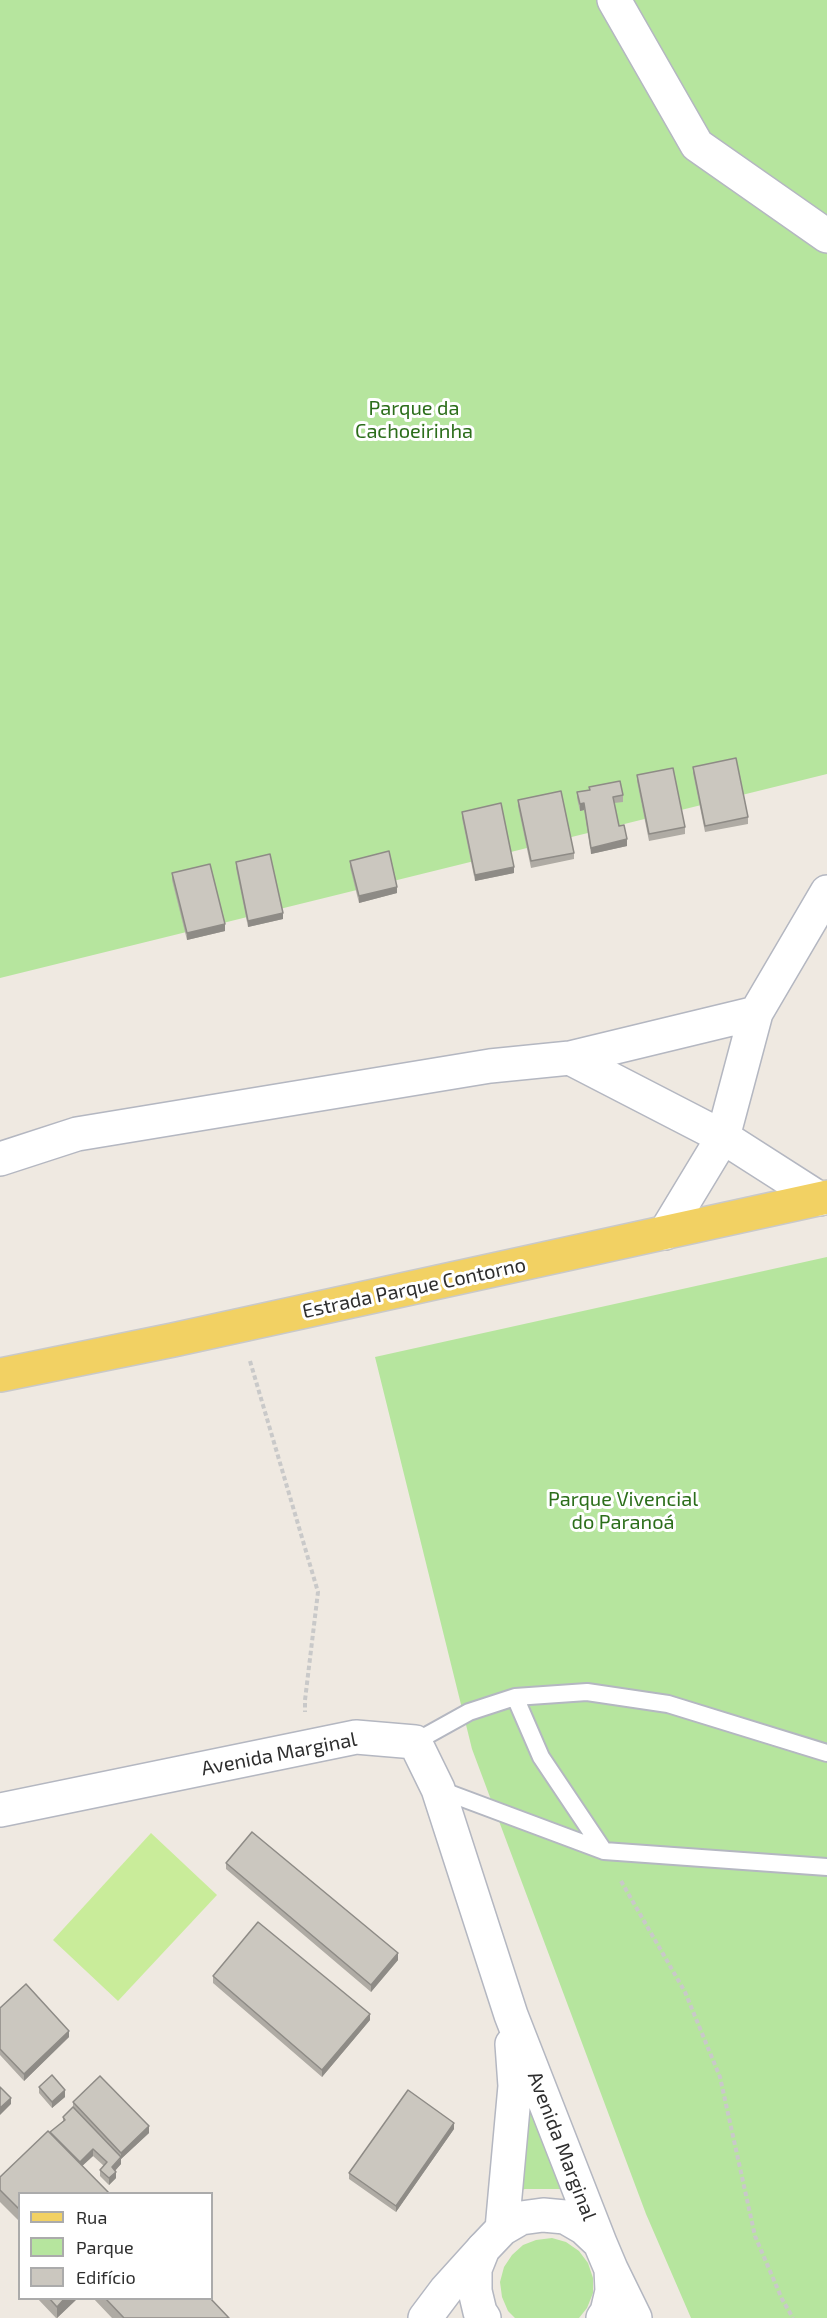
<!DOCTYPE html>
<html>
<head>
<meta charset="utf-8">
<style>
	body { margin:0 }
	#map { position:relative; width:827px; height:2318px; overflow:hidden; background:#efe9e1; font-family:"Exo 2",sans-serif }
	canvas { display:block }
	.legend { position:absolute; left:18px; top:2192px; width:195px; height:108px; box-sizing:border-box; background:#fff; border:2px solid #ababab; margin:0; padding:8px 10px; list-style:none; font-size:18px; color:#2e2e2e }
	.legend li { display:flex; align-items:center; gap:12px; height:30px }
	.legend b { width:30px; border:2px solid #ababab }
</style>
</head>
<body>
<div id="map">
<canvas width="827" height="2318"></canvas>
<ul class="legend">
<li><b style="height:8px;background:#f2d163"></b>Rua</li>
<li><b style="height:16px;background:#b6e59e"></b>Parque</li>
<li><b style="height:16px;background:#cbc7bf"></b>Edifício</li>
</ul>
</div>
<script>
const c = document.querySelector('canvas').getContext('2d');
c.lineJoin = 'round';
function fill(path, color) {
  c.fillStyle = color;
  c.fill(path, 'evenodd');
}
function shape(rows) {
  const path = new Path2D();
  for (const r of rows) {
    path.moveTo(r[0], r[1]);
    for (let i = 2; i < r.length; i += 2) path.lineTo(r[i], r[i + 1]);
  }
  return path;
}
function stroke(path, color, width, dash) {
  c.strokeStyle = color;
  c.lineWidth = width;
  c.lineCap = dash ? 'butt' : 'round';
  c.setLineDash(dash || []);
  c.stroke(path);
}
function write(font, color, halo, rows, align = 'center') {
  c.font = font + ' "Exo 2",sans-serif';
  c.lineWidth = 6;
  c.setLineDash([]);
  c.textBaseline = 'middle';
  c.strokeStyle = halo;
  c.fillStyle = color;
  for (const [text, x, y, turn = 0] of rows) {
    c.save();
    c.translate(x, y);
    c.rotate((+turn || 0) * Math.PI / 180);
    c.textAlign = isNaN(turn) ? turn : align;
    if (halo) c.strokeText(text, 0, 0);
    c.fillText(text, 0, 0);
    c.restore();
  }
}
fill(shape([
	[0,0,827,0,827,774,0,978],
	[827,1257,827,2318,691,2318,646,2214,472,1749,375,1357],
	[526,2084,563,2189,525,2189,512,2193],
	[552,2238,566,2242,579,2251,588,2263,593,2278,593,2293,587,2308,579,2318,515,2318,508,2311,502,2297,500,2282,504,2267,512,2255,523,2245,536,2240]
]), '#b6e59e');
fill(shape([
	[151,1833,217,1895,118,2001,53,1940]
]), '#c9ec9a');
const lane = shape([
	[515,1697,541,1757,604,1851,827,1867],
	[415,1742,469,1712,515,1697,587,1692,668,1704,827,1753],
	[438,1789,604,1851]
]);
const street = shape([
	[614,0,697,145,827,236],
	[570,1058,723,1137,820,1199],
	[0,1159,77,1134,490,1066,570,1058,756,1013],
	[665,1233,723,1137,756,1013,827,892],
	[425,2318,446,2290,483,2249]
]);
const secondary = shape([
	[0,1810,356,1737,415,1742,438,1789,511,2015,600,2243],
	[502,2229,515,2086,512,2044],
	[611,2269,635,2318],
	[484,2318,480,2312,475,2291,475,2269,483,2249,502,2229,521,2218,543,2215,565,2217,584,2228,600,2243,611,2269,612,2291,607,2312,603,2318]
]);
const primary = shape([
	[0,1375,173,1340,827,1197]
]);
stroke(lane, '#b4b7c1', 20);
stroke(street, '#b4b7c1', 36);
stroke(secondary, '#b4b7c1', 36);
stroke(primary, '#c9c9c9', 36);
stroke(shape([
	[250,1361,318,1592,305,1700,305,1712],
	[621,1881,685,1992,720,2077,755,2236,782,2299,793,2318]
]), '#c9c9c9', 4, [4.5, 3]);
stroke(lane, '#fff', 16);
stroke(street, '#fff', 33);
stroke(secondary, '#fff', 33);
stroke(primary, '#f2d163', 33);
fill(shape([
	[693,767,748,817,748,824,705,832,693,773],
	[637,775,685,827,685,834,649,841,637,781],
	[589,787,623,795,623,802,614,803,619,826,627,846,591,854,584,810,580,811,577,798,577,792,589,790],
	[518,800,574,853,574,859,531,868,518,806],
	[462,812,514,873,475,881,462,818],
	[350,861,397,893,359,903,350,867],
	[236,862,283,919,248,927,236,868],
	[172,873,225,931,187,940,172,880],
	[226,1863,398,1960,371,1992,226,1869],
	[213,1976,370,2020,322,2077,213,1983],
	[0,2008,69,2037,24,2081,0,2055],
	[39,2087,65,2097,52,2108,39,2093],
	[73,2102,149,2133,121,2159,121,2164,115,2171,116,2178,109,2185,100,2176,100,2170,104,2166,93,2156,82,2166,20,2193,20,2222,0,2202,0,2177,63,2121,63,2117,73,2108],
	[454,2129,396,2212,349,2179,349,2173],
	[37,2298,78,2298,57,2318,56,2318],
	[93,2298,210,2298,229,2318,112,2318]
]), '#afaba4');
fill(shape([
	[584,803,584,810,580,811,580,804],
	[627,839,627,846,591,854,591,848],
	[514,867,514,873,475,881,475,875],
	[397,887,397,893,359,903,359,896],
	[283,913,283,919,248,927,248,921],
	[225,924,225,931,187,940,187,933],
	[398,1953,398,1960,371,1992,371,1985],
	[370,2014,370,2020,322,2077,322,2070],
	[69,2031,69,2037,24,2081,24,2074],
	[65,2090,65,2097,52,2108,52,2102],
	[11,2098,11,2104,0,2115,0,2108],
	[454,2123,454,2129,396,2212,396,2206],
	[149,2126,149,2133,121,2159,121,2164,112,2174,112,2167,121,2158,121,2153],
	[93,2149,93,2156,80,2168,80,2162],
	[116,2172,116,2178,109,2185,109,2178],
	[65,2298,78,2298,57,2318,57,2307]
]), '#8e8b86');
const building = shape([
	[736,758,748,817,705,826,693,767,736,758],
	[673,768,685,827,649,834,637,775,673,768],
	[620,781,623,795,613,797,619,826,624,825,627,839,591,848,584,803,580,804,577,792,590,790,589,787,620,781],
	[561,791,574,853,531,861,518,800,561,791],
	[501,803,514,867,475,875,462,812,501,803],
	[389,851,397,887,359,896,350,861,389,851],
	[270,854,283,913,248,921,236,862,270,854],
	[210,864,225,924,187,933,172,873,210,864],
	[252,1832,398,1953,371,1985,226,1863,252,1832],
	[258,1922,370,2014,322,2070,213,1976,258,1922],
	[26,1984,69,2031,24,2074,0,2049,0,2008,26,1984],
	[52,2075,65,2090,52,2102,39,2087,52,2075],
	[100,2076,149,2126,121,2153,73,2102,100,2076],
	[0,2087,11,2098,0,2108,0,2087],
	[408,2090,454,2123,396,2206,349,2173,408,2090],
	[73,2107,121,2157,112,2167,116,2172,109,2178,100,2170,107,2162,93,2149,80,2162,50,2132,65,2120,63,2117,73,2107],
	[48,2131,109,2193,20,2193,20,2210,0,2190,0,2177,48,2131],
	[49,2298,65,2298,57,2307,49,2298],
	[105,2298,210,2298,229,2318,124,2318,105,2298]
]);
fill(building, '#cbc7bf');
stroke(building, '#8e8b86', 1.5);
write('20px', '#2c6e1b', '#fff', [
	["Parque da",414,408],
	["Cachoeirinha",414,431],
	["Parque Vivencial",623,1499],
	["do Paranoá",623,1522]
]);
write('20px', '#2e2e2e', '#fff', [
	["Estrada Parque Contorno",414,1288,-12],
	["Avenida Marginal",279,1754,-11],
	["Avenida Marginal",562,2146,69]
]);
</script>
</body>
</html>
